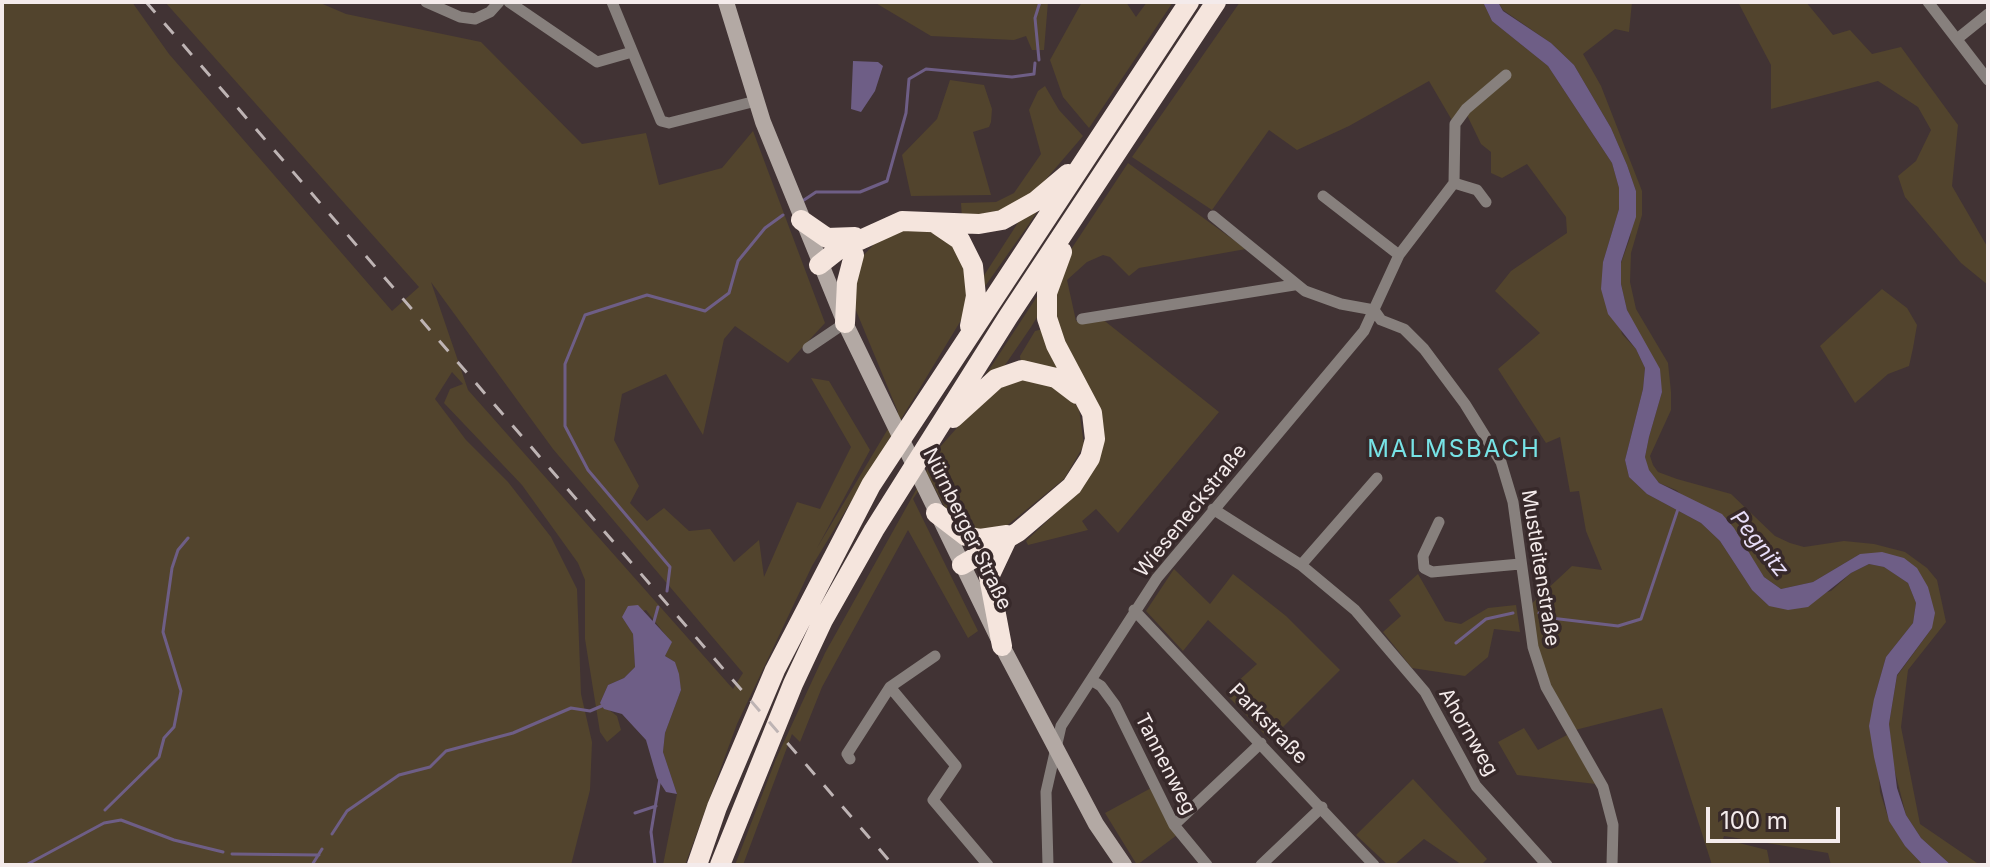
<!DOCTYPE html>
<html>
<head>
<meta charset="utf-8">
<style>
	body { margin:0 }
	#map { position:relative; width:1990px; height:867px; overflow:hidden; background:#413334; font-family:Inter,sans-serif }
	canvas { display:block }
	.frame { position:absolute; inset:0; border:4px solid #f4ebeb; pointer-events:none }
	.scale { position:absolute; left:1706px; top:807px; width:134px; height:36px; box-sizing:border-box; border:4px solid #f4ebeb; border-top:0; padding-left:10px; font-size:24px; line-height:28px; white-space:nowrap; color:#f4ebeb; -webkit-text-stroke:6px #37292a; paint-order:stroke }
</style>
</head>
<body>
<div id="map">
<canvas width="1990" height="867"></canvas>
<div class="frame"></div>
<div class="scale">100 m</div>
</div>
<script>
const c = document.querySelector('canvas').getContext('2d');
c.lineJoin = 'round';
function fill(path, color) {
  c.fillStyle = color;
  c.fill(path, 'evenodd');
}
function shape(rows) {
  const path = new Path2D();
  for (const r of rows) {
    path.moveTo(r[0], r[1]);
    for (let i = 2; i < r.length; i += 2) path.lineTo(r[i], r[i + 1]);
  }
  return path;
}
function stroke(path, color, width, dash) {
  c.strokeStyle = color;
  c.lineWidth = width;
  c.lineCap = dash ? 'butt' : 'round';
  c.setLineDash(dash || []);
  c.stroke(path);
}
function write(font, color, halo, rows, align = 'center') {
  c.font = font + ' Inter,sans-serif';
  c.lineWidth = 7;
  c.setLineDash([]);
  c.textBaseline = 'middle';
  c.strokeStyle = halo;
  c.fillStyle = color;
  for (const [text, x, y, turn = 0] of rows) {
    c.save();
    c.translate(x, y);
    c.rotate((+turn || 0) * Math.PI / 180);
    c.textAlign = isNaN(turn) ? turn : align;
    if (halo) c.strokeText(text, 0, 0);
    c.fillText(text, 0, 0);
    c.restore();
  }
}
fill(shape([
	[2,2,132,2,169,54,392,311,419,287,165,2,318,2,346,14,481,42,582,144,646,133,659,185,722,168,753,131,825,323,788,363,735,326,724,339,703,435,666,374,622,394,614,440,639,486,630,503,647,521,664,508,689,531,710,529,734,562,759,540,764,577,797,502,820,509,851,447,811,378,829,381,870,450,817,548,898,412,855,308,853,292,861,258,878,240,906,228,943,234,967,262,966,312,812,566,737,724,685,865,663,865,677,794,663,752,665,733,681,690,675,662,665,656,671,642,646,610,622,617,633,634,635,667,624,678,608,685,600,703,617,716,621,730,607,742,600,732,585,639,585,580,578,563,522,485,444,403,450,389,463,384,452,372,435,399,466,440,508,482,551,537,577,589,581,694,592,742,590,790,571,865,2,865],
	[431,282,553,449,743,673,733,689,468,390],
	[874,2,1048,2,1044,50,1032,50,1026,36,1014,40,931,36],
	[1082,2,1126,2,1136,17,1147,2,1173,2,1089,128,1063,97,1050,60],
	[1240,2,1483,2,1492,21,1548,66,1612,163,1619,188,1619,209,1603,262,1622,334,1636,349,1645,368,1643,389,1625,460,1629,477,1647,494,1701,523,1720,541,1752,590,1769,606,1831,591,1851,573,1869,564,1884,567,1908,583,1916,603,1913,623,1886,657,1874,699,1880,792,1889,820,1905,846,1923,865,1831,865,1828,853,1724,836,1723,839,1767,850,1770,865,1712,865,1662,708,1575,730,1550,686,1536,648,1529,606,1572,566,1602,570,1586,531,1579,491,1570,492,1560,437,1546,443,1498,369,1540,333,1495,291,1511,271,1567,233,1566,217,1527,164,1502,178,1491,173,1491,152,1481,144,1467,115,1453,122,1429,81,1349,126,1297,150,1269,130,1212,210,1132,157],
	[1498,2,1632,2,1629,32,1615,29,1583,54,1601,86,1642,191,1642,215,1631,253,1630,282,1636,309,1668,363,1671,392,1671,410,1650,456,1653,465,1658,472,1677,479,1731,494,1775,536,1790,543,1804,547,1844,541,1874,544,1905,552,1927,568,1937,580,1946,622,1908,670,1901,727,1920,824,1980,865,1951,865,1921,838,1906,815,1892,760,1889,724,1897,676,1932,628,1928,587,1860,554,1813,582,1781,589,1764,577,1750,555,1676,490,1659,483,1648,470,1645,457,1649,437,1662,392,1627,310,1621,284,1621,263,1630,238,1636,191,1627,165,1611,128,1574,65,1551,43,1503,10],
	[1738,2,1806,2,1833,35,1850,30,1872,54,1901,47,1958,125,1952,186,1988,248,1988,285,1961,263,1905,197,1898,176,1916,161,1931,130,1918,107,1878,81,1771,109,1771,65],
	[950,80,984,85,992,109,991,122,989,127,973,132,991,195,911,196,902,155,937,119],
	[1045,86,1059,110,1083,136,1023,206,962,218,961,203,996,202,1014,193,1041,154,1029,110,1038,91],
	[1128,163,1246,249,1139,268,1129,276,1110,257,1103,255,1087,262,1067,280,1076,321,1101,318,1219,412,1118,533,1096,509,1082,521,1088,530,1028,545,1026,541,1082,488,1098,461,1098,407,1052,319,1062,263],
	[1042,204,1029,224,981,292,983,277,1021,218],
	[1882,289,1907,308,1917,325,1913,348,1909,366,1888,374,1855,403,1820,346],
	[1038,295,1039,314,1031,327,1003,368,985,376],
	[1043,329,1063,369,1021,364,1020,356,1035,331],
	[1033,376,1071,398,1079,409,1084,445,1064,479,1004,528,969,531,946,509,928,476,913,499,978,631,968,638,908,530,822,687,800,742,792,734,743,865,735,865,776,759,825,653,940,447,993,387],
	[1174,569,1210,604,1233,574,1286,616,1340,670,1270,740,1225,693,1257,664,1208,620,1183,651,1146,611],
	[1418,574,1445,621,1461,624,1488,608,1516,605,1520,632,1494,629,1488,657,1465,676,1412,668,1383,632,1401,616,1389,600],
	[1524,728,1538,750,1567,735,1596,784,1517,775,1498,742],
	[1413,779,1487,859,1481,865,1462,865,1424,839,1394,865,1388,865,1356,835],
	[1153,787,1177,835,1137,865,1105,813]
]), '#52442d');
fill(shape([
	[1483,2,1498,2,1503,11,1551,43,1574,65,1611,128,1627,165,1636,191,1636,217,1621,262,1621,284,1627,310,1660,369,1662,392,1649,437,1645,457,1649,470,1659,483,1722,514,1734,528,1764,577,1781,589,1813,582,1860,554,1882,552,1904,558,1917,568,1928,587,1935,613,1932,628,1897,675,1889,724,1897,788,1906,815,1921,838,1951,865,1923,865,1905,846,1889,821,1874,757,1869,726,1874,699,1886,657,1913,623,1916,603,1908,583,1884,567,1869,564,1851,573,1808,607,1788,610,1769,606,1752,590,1720,541,1701,523,1647,494,1629,477,1625,460,1643,389,1645,368,1636,349,1608,314,1601,289,1603,262,1619,209,1619,188,1612,163,1548,66,1492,21],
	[853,61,878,62,883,66,875,91,861,112,851,109],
	[638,605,672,642,665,656,675,662,679,674,681,690,665,733,663,752,677,794,666,792,657,778,646,740,622,714,604,709,600,703,608,685,624,678,635,667,633,634,622,617,628,606]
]), '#6e5e86');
stroke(shape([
	[1039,60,1035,18,1040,2],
	[804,200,816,192,860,192,887,181,906,113,909,79,926,69,1012,77,1034,74,1035,63],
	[667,591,670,567,588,470,565,426,565,364,585,315,647,295,705,311,729,293,738,261,765,228,783,215],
	[1539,613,1551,618,1618,626,1641,619,1678,509],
	[653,625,658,607],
	[1456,643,1486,619,1513,613],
	[105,810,159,757,164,738,174,727,181,691,163,632,172,568,178,550,188,538],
	[635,813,656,806],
	[332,834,347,811,399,775,430,767,446,751,513,733,571,708,590,711,604,705],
	[232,854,319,855],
	[26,865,104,823,121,820,174,840,223,852],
	[312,865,322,849],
	[655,865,651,832,660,778]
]), '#6e5e86', 3);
stroke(shape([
	[426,2,460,17,475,19,490,12,499,2],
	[509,2,597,62,632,52],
	[612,2,661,121,669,123,756,101],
	[1928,2,1988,80],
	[1957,39,1988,14],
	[1454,183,1477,190,1486,202],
	[1323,196,1399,255],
	[1213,216,1305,291,1341,304,1374,310],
	[1374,310,1381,320,1404,329,1424,349,1465,404,1501,462,1513,502,1533,647,1546,687,1603,787,1613,825,1612,865],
	[1082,319,1294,285],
	[808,348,845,323],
	[1213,509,1301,565,1355,610,1425,692,1476,786,1547,865],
	[1439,522,1423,556,1424,568,1432,572,1520,564],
	[1301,565,1377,478],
	[1134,610,1374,865],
	[1091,680,1101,686,1115,705,1174,825,1207,865],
	[890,687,956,766,933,800,988,865],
	[850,759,847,754,890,687,935,656],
	[1174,825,1261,743],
	[1048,865,1046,792,1061,726,1157,578,1364,331,1399,255,1454,183,1455,124,1466,109,1506,75],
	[1261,865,1322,807]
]), '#87807d', 11);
stroke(shape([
	[726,2,763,122,845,323,1002,646,1096,824,1124,865]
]), '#b3a9a4', 16);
stroke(shape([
	[801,220,827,238,855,237],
	[935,223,960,240,973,266,976,296,970,326],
	[819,265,838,250,902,221,979,224,1002,220,1036,201,1068,174],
	[845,323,847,282,854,255],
	[953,418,996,379,1022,370,1056,378,1077,394],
	[936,513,966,536,980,539,1007,535],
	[962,565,1018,532,1072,486,1090,458,1095,439,1092,413,1056,345,1047,318,1047,293,1062,252],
	[1002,646,989,577,1006,541],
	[697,865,717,807,775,670,871,485,1189,2],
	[720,865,793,684,823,620,874,530,1008,317,1216,2]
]), '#f5e5dd', 20);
stroke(shape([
	[146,2,893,865]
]), '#beb4b4', 3, [14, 14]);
write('20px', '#f4ebeb', '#37292a', [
	["Wieseneckstraße",1191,511,-51],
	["Nürnberger Straße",967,529,64],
	["Mustleitenstraße",1540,568,81],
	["Parkstraße",1268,724,46],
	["Ahornweg",1468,732,60],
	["Tannenweg",1165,764,63]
]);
write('italic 22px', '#e8def9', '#37292a', [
	["Pegnitz",1759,544,51]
]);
c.letterSpacing = '2px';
write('24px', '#77e3e6', '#37292a', [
	["MALMSBACH",1454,450]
]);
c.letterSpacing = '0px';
</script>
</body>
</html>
